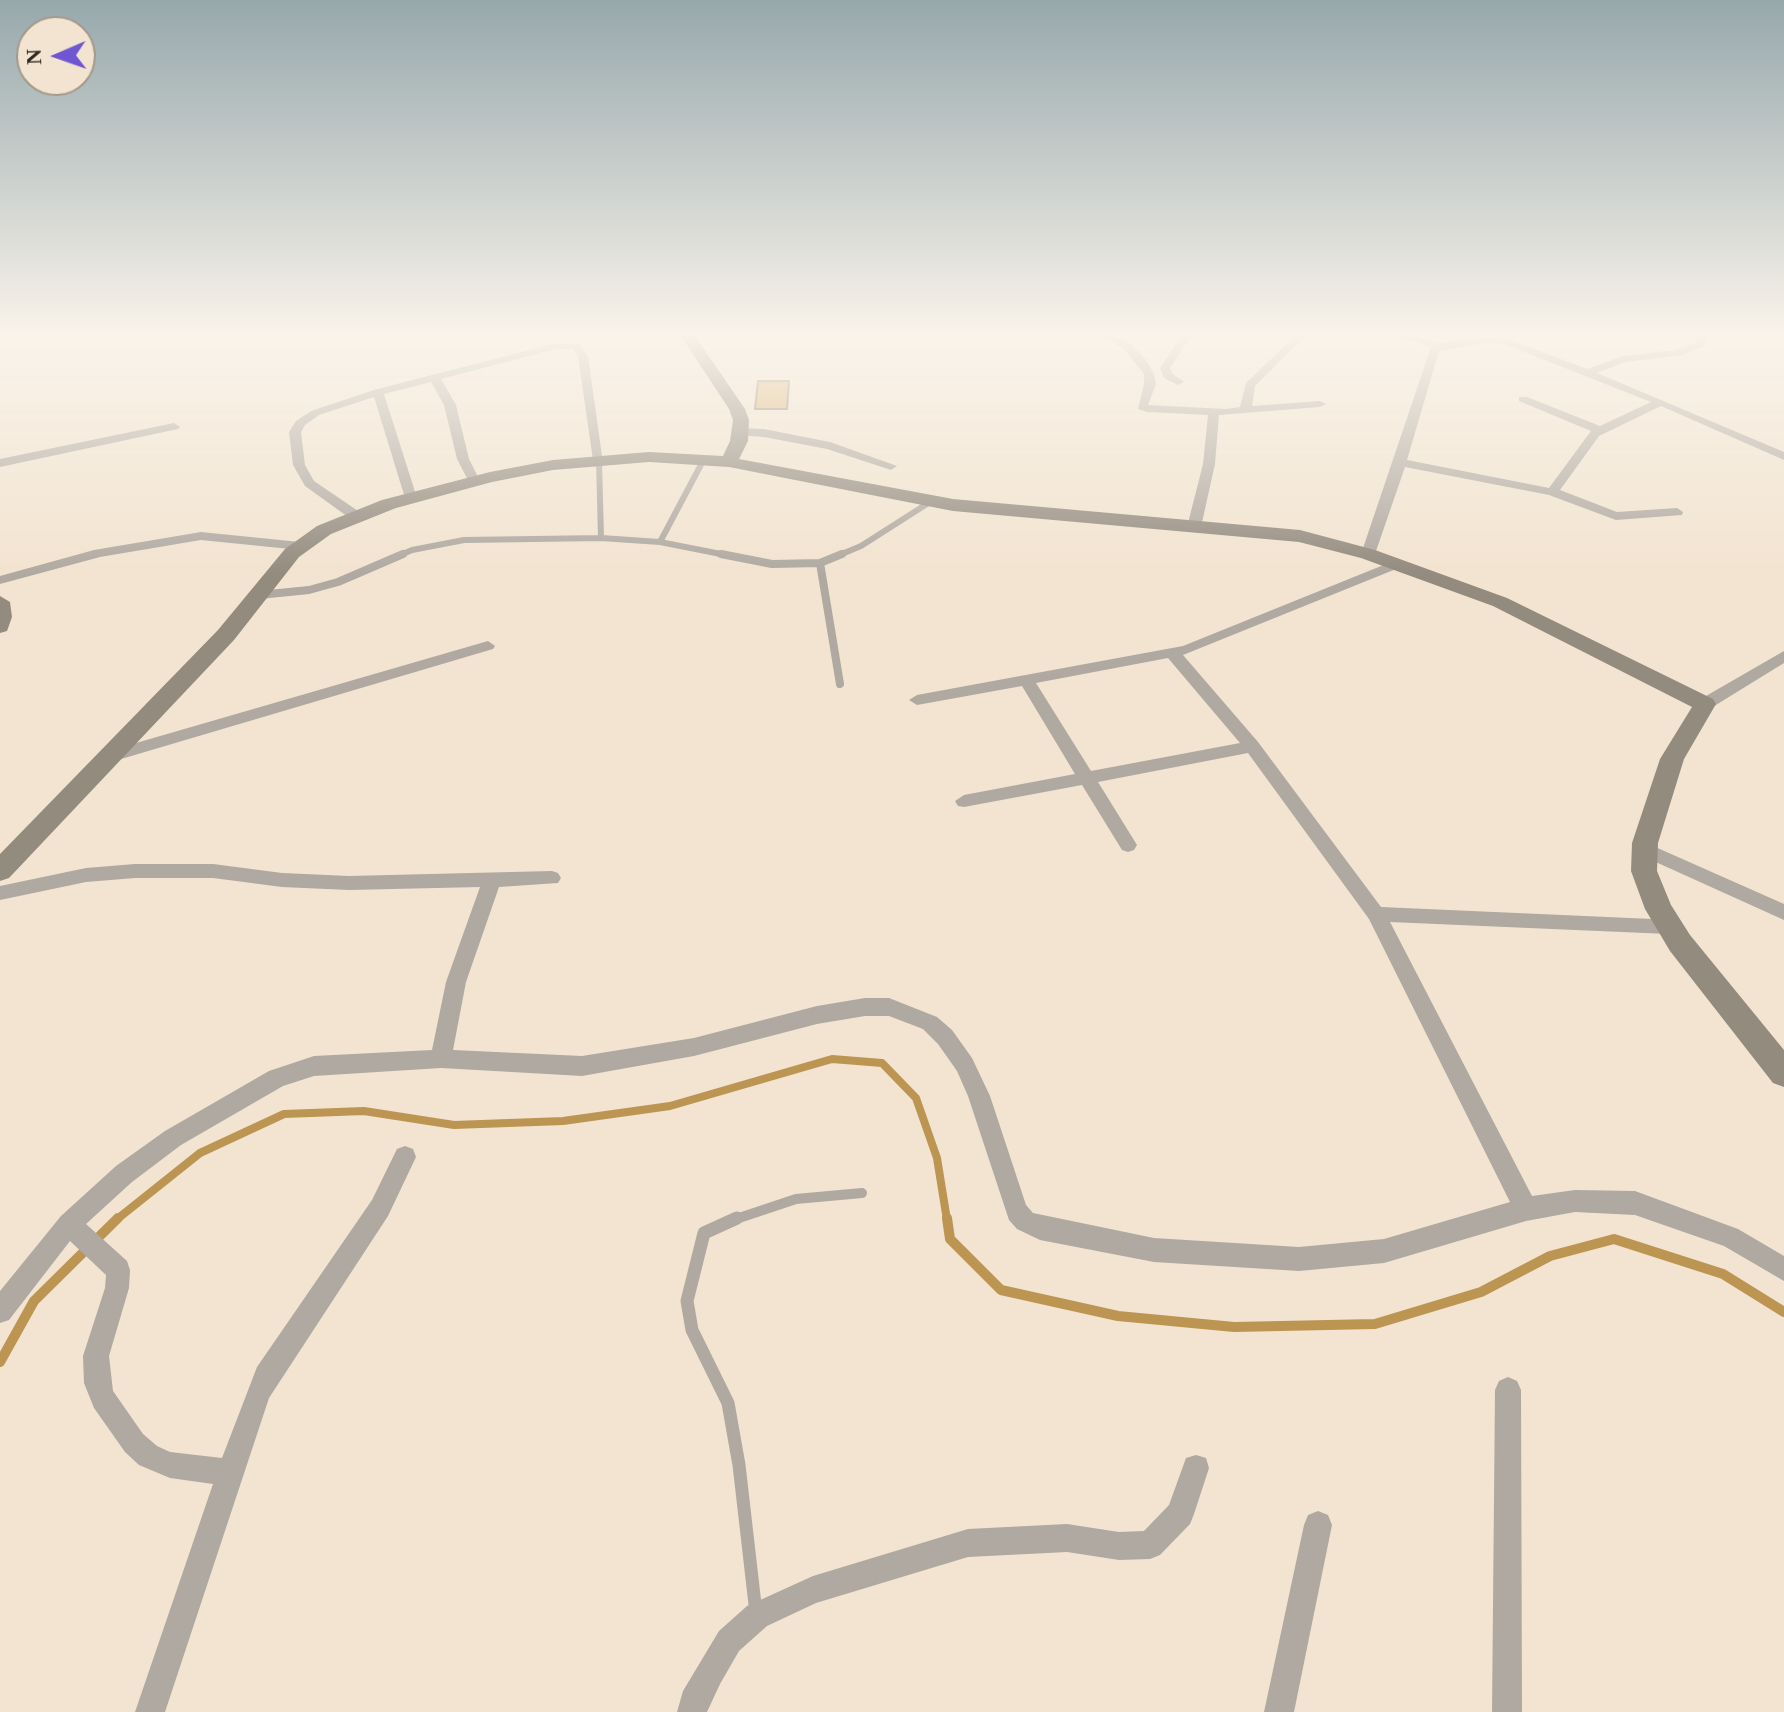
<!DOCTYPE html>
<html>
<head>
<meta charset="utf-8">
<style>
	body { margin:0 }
	#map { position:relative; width:1784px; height:1712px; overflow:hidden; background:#f2e4d0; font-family:Georgia,serif }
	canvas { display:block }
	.north { position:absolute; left:16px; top:16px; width:80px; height:80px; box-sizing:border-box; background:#f2e4d0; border:2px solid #a3998a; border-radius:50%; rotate:268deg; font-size:22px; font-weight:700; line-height:32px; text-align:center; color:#2d2821 }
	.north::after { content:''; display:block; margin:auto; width:28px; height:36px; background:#7056d0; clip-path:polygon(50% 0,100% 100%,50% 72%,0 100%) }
</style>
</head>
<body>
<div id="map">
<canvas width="1784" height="1712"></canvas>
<div class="north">N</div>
</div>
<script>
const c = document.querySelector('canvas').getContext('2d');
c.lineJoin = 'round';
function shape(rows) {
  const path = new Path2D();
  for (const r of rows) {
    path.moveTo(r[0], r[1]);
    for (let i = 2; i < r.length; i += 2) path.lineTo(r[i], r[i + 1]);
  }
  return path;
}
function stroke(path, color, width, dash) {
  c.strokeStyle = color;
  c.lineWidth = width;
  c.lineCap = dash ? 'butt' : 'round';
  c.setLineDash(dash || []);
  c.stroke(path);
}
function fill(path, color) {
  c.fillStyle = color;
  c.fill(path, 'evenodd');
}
stroke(shape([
	[116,1220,200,1153,284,1114,364,1111,454,1125,563,1121,670,1106,832,1059,882,1063,916,1098,937,1158,947,1220]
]), '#bd9552', 8);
stroke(shape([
	[947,1218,950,1239,1001,1290,1118,1316,1234,1327,1375,1324,1481,1292,1550,1256,1614,1239,1723,1274,1784,1312],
	[0,1362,34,1301,118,1218]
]), '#bd9552', 10);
const building = shape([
	[758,381,789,381,787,409,755,409,758,381]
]);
fill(building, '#dab06d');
stroke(building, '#8b7f6d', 2);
stroke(shape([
	[599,460,601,538],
	[660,542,704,459],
	[398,556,412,550,464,540,601,538,660,542,731,556],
	[837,556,861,546,930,502]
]), '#afa9a1', 6);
stroke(shape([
	[721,554,772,564,820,563,842,554],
	[820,563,840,684],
	[259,595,309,590,338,582,403,554]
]), '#afa9a1', 8);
stroke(shape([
	[733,1220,796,1199,862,1193]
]), '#afa9a1', 10);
stroke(shape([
	[737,1218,704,1233,687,1301,692,1330,728,1403,739,1465,756,1613]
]), '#afa9a1', 13);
fill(shape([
	[1103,336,1115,336,1132,345,1146,360,1154,374,1156,384,1148,405,1226,409,1240,407,1246,383,1295,336,1305,336,1255,386,1252,406,1320,401,1326,404,1320,407,1219,415,1215,464,1201,527,1189,530,1187,527,1203,464,1208,415,1147,412,1138,409,1144,384,1144,374,1124,349,1103,336],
	[1181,336,1191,336,1170,368,1173,374,1184,382,1178,385,1164,378,1160,368,1181,336],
	[1397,336,1412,336,1439,343,1487,337,1506,338,1587,369,1623,356,1676,350,1695,343,1699,336,1709,336,1703,347,1682,355,1625,362,1597,373,1784,452,1784,460,1661,406,1599,436,1560,490,1617,512,1677,508,1683,512,1682,515,1616,520,1549,495,1405,467,1375,554,1373,557,1363,557,1361,554,1431,347,1397,336],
	[1487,343,1504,344,1651,402,1600,426,1527,397,1519,397,1519,401,1591,431,1549,488,1407,460,1439,351,1487,343],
	[556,343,580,344,588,356,603,463,593,460,578,356,573,349,556,349,441,379,456,405,469,459,480,481,478,484,470,484,457,459,444,405,431,382,384,394,417,498,416,501,405,498,374,397,319,415,305,425,301,432,305,465,314,481,361,513,361,519,351,519,305,486,293,465,289,432,296,421,311,411,374,390,556,343],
	[174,423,180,427,178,429,0,467,0,459,174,423],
	[740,428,764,429,830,442,897,466,891,470,827,449,764,437,736,435,734,432,740,428],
	[201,532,300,542,307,546,300,550,201,540,100,557,0,584,0,576,94,550,201,532],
	[1396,560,1401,561,1401,567,1183,655,1258,742,1381,907,1675,920,1678,926,1675,932,1668,934,1390,922,1532,1196,1575,1190,1635,1191,1738,1229,1784,1256,1784,1281,1724,1246,1635,1215,1575,1212,1526,1221,1384,1263,1299,1271,1154,1262,1040,1240,1017,1229,1009,1220,968,1096,957,1071,938,1044,923,1029,889,1016,865,1016,817,1024,694,1056,582,1076,441,1068,314,1076,283,1086,181,1145,132,1182,86,1224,127,1261,130,1270,129,1288,109,1356,113,1391,143,1434,157,1446,170,1452,222,1458,257,1367,372,1200,397,1149,405,1146,413,1149,416,1157,388,1216,269,1398,165,1712,135,1712,213,1484,170,1478,139,1465,125,1452,94,1408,84,1383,83,1356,105,1288,106,1275,70,1241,9,1320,0,1323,0,1291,61,1216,116,1166,165,1131,269,1071,314,1056,432,1050,446,982,480,887,349,890,282,887,213,878,135,878,86,882,0,900,0,886,86,868,135,864,213,864,282,873,349,876,552,871,558,873,561,878,558,883,499,887,466,982,453,1050,582,1056,694,1038,817,1006,865,998,889,998,937,1017,952,1030,972,1058,990,1096,1026,1205,1033,1213,1154,1238,1299,1247,1384,1239,1510,1202,1369,919,1248,753,1098,782,1137,845,1134,850,1128,852,1122,850,1082,785,964,807,958,806,955,801,964,795,1075,774,1022,686,917,705,909,700,917,695,1183,646,1396,560],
	[1168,658,1240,743,1091,771,1036,683,1168,658],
	[488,641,495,646,493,649,111,762,103,756,105,752,488,641],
	[1784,651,1784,663,1711,708,1699,708,1697,704,1699,700,1784,651],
	[1644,842,1784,904,1784,920,1638,854,1635,849,1638,844,1644,842],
	[1508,1377,1517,1381,1521,1390,1522,1712,1492,1712,1495,1390,1499,1381,1508,1377],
	[1196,1455,1206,1458,1209,1468,1194,1514,1190,1524,1160,1555,1150,1559,1119,1560,1067,1552,968,1557,816,1603,767,1626,739,1651,720,1684,707,1712,677,1712,683,1691,719,1631,747,1606,813,1576,968,1529,1067,1524,1119,1532,1144,1531,1169,1505,1186,1458,1196,1455],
	[1318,1511,1328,1515,1332,1525,1294,1712,1264,1712,1304,1525,1308,1515,1318,1511]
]), '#afa9a1');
fill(shape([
	[681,336,695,336,745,409,749,420,748,441,739,459,953,499,1300,530,1375,550,1507,598,1713,699,1716,704,1684,759,1658,843,1657,871,1671,905,1690,935,1784,1050,1784,1087,1773,1083,1670,951,1645,909,1631,871,1632,843,1660,759,1692,707,1493,606,1361,558,1299,542,953,511,729,467,649,462,553,470,492,482,396,508,331,534,299,557,234,640,9,878,0,881,0,854,218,630,285,549,317,526,382,500,490,472,553,460,649,452,723,456,730,441,733,420,729,409,681,336],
	[0,596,10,602,12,617,7,631,0,633,0,596]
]), '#948b7f');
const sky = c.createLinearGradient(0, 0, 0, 575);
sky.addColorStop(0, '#97a8ac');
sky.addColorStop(0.58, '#f9f3ea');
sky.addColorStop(1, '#f9f3ea00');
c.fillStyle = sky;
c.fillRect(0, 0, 1784, 575);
</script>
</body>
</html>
